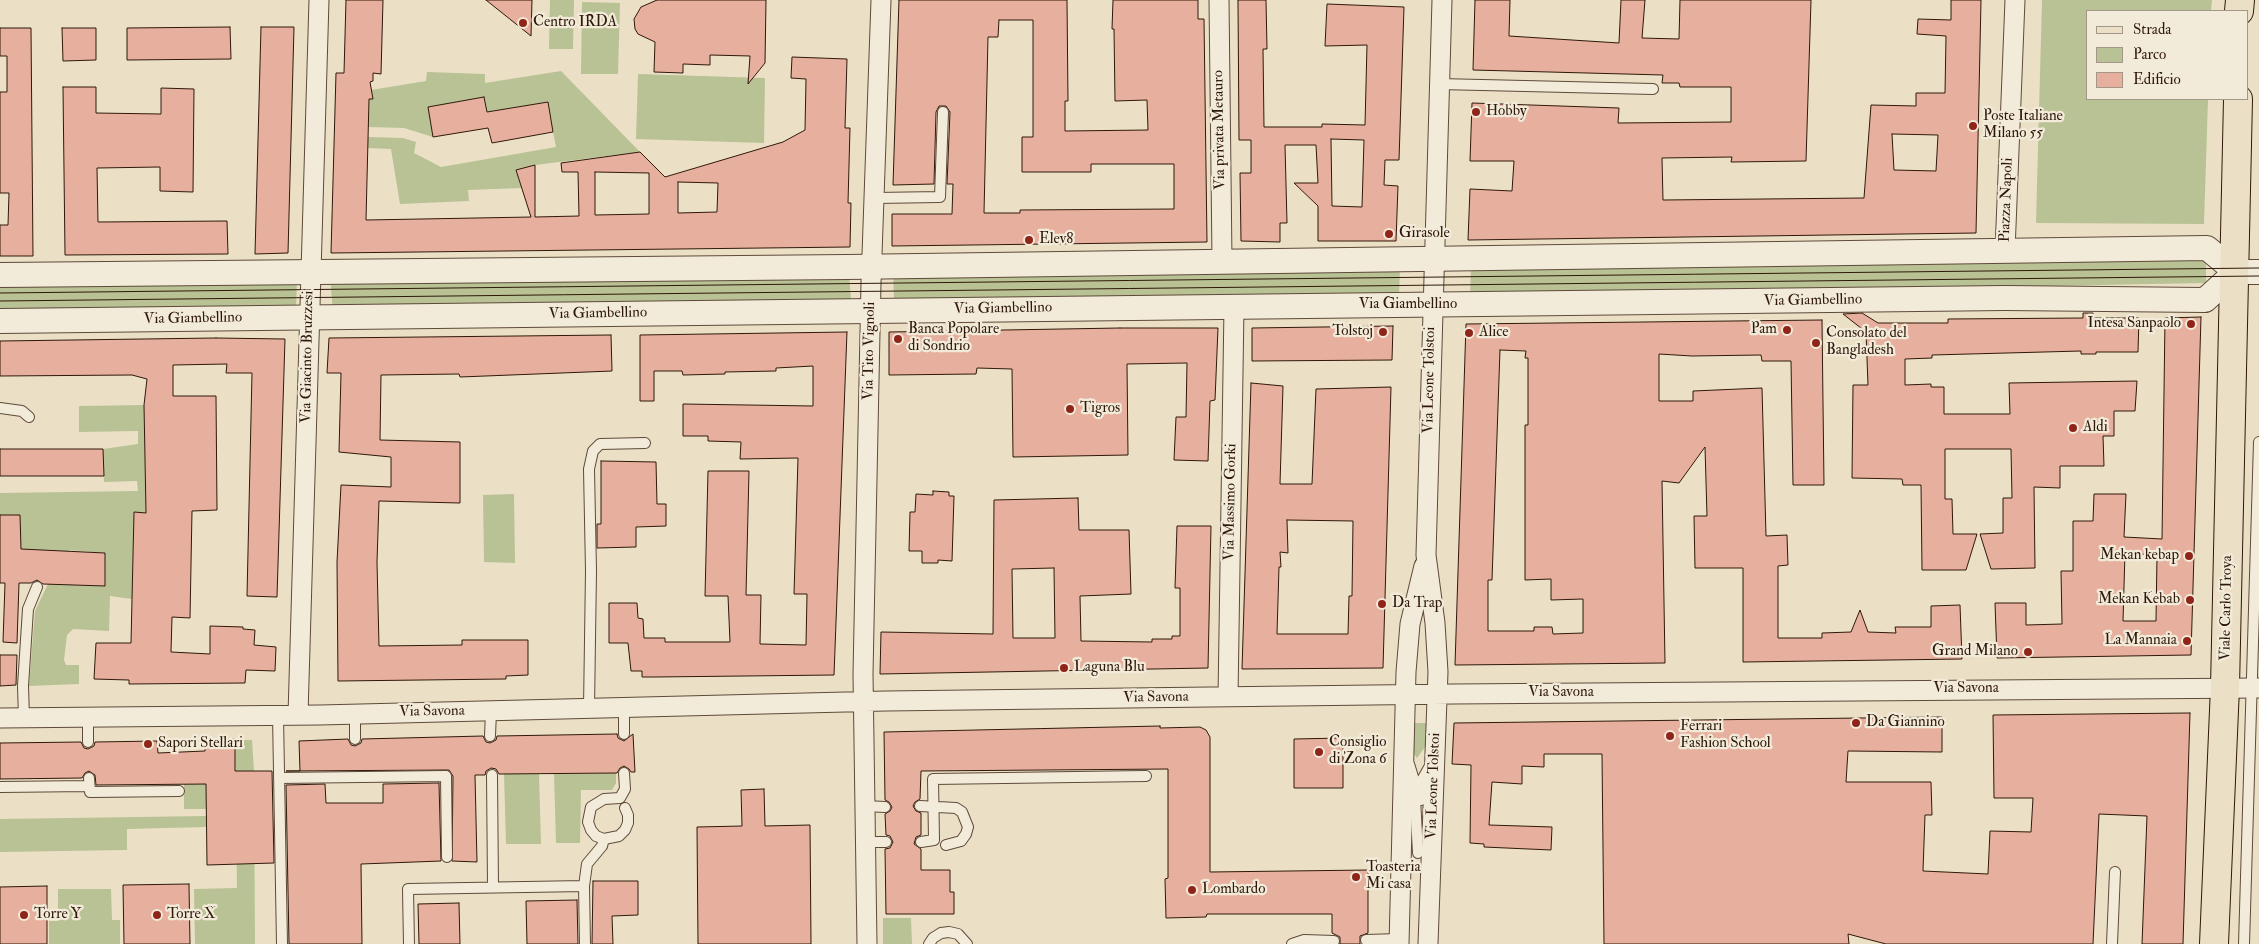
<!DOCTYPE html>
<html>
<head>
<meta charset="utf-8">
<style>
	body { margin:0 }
	#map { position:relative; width:2259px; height:944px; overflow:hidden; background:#ebe0c6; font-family:"IM FELL Double Pica",serif }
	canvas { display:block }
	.legend { position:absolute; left:2086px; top:10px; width:162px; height:90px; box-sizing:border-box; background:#f2ebda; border:1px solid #a49787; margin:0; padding:6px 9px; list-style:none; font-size:15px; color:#2f180a }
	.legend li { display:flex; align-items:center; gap:10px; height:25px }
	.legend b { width:25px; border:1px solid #a49787 }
</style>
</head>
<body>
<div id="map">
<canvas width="2259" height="944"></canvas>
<ul class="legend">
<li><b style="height:6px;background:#ebe0c6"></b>Strada</li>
<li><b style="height:14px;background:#b8c294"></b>Parco</li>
<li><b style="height:14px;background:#e7af9d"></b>Edificio</li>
</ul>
</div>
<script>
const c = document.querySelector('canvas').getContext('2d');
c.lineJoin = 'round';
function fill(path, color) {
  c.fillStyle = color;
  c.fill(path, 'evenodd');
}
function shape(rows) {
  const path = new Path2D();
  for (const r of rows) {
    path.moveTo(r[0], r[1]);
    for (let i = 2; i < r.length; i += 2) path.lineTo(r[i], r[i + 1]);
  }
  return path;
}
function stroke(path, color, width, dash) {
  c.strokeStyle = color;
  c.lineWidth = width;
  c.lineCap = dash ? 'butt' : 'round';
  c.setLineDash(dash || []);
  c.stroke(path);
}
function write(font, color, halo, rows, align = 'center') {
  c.font = font + ' "IM FELL Double Pica",serif';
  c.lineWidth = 4.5;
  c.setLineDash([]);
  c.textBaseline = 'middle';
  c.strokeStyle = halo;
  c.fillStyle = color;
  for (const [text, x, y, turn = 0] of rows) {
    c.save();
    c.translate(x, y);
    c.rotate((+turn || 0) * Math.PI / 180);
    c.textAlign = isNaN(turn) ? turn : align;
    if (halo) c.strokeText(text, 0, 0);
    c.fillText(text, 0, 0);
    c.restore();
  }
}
fill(shape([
	[550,0,574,0,573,49,549,49],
	[2042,0,2212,0,2211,11,2088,11,2088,99,2208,99,2204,224,2036,223],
	[582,2,620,3,618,74,581,74],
	[561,71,640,152,535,165,516,170,522,188,468,190,469,201,400,204,391,149,367,148,368,137,403,138,416,142,414,153,441,167,556,147,547,102,487,112,484,97,429,107,433,137,404,128,368,127,369,99,373,98,371,90,426,81,427,72,485,74,485,83],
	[638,74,765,78,764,143,636,139],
	[2206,258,2206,283,1470,297,1471,267],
	[1400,267,1399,297,894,299,893,272],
	[849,273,851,300,333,312,330,276],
	[297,276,296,311,0,312,0,279],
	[144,405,146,513,134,513,132,599,110,596,109,631,73,629,67,635,64,660,66,665,79,665,79,684,29,686,35,611,48,584,105,569,105,553,69,550,68,556,19,553,0,515,0,493,138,491,137,481,104,482,103,449,138,444,138,431,79,432,79,406],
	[514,494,515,563,484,562,483,495],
	[1410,723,1426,723,1425,747,1417,758,1411,750],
	[235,740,252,740,254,771,255,944,195,944,194,889,237,888],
	[616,773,616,783,612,790,581,790,580,843,556,843,554,774],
	[504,774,539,774,541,844,506,844],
	[184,784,206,784,206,809,184,809],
	[206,816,206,827,127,829,127,850,0,852,0,819],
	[58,889,111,889,112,920,120,920,120,944,49,944,49,921,58,921],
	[883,918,911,918,912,944,883,944]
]), '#b8c294');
const building = shape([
	[346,0,383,0,381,74,373,73,373,81,370,82,373,99,369,99,366,220,531,217,516,170,535,165,535,217,579,216,578,172,562,172,561,163,640,152,665,177,783,142,805,130,806,79,791,78,792,57,847,59,845,128,850,128,848,203,851,203,850,247,331,253,336,73,344,73,346,0],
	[595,172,649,173,649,214,595,215,595,172],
	[678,182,718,183,717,212,678,213,678,182],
	[486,0,532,0,531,36,486,0],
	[657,0,766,0,765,63,748,84,750,56,710,55,710,65,683,64,683,73,654,72,655,42,638,34,635,29,634,19,641,7,657,0],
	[899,0,1067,0,1068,101,1065,101,1065,131,1148,130,1147,100,1115,101,1114,29,1112,29,1113,0,1198,0,1198,19,1204,19,1207,242,892,246,892,214,952,214,953,184,947,184,950,112,946,106,939,106,936,112,934,184,893,185,899,0],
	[999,20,1033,20,1033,137,1022,137,1022,172,1091,172,1091,164,1174,164,1174,209,1020,210,1020,213,984,213,988,37,998,37,999,20],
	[1238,0,1266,0,1267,49,1263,49,1264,127,1322,127,1322,124,1365,125,1367,45,1325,46,1327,4,1404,7,1399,160,1385,160,1384,185,1398,186,1396,241,1318,241,1318,206,1294,183,1318,183,1316,145,1285,145,1287,223,1280,223,1280,242,1241,241,1240,173,1251,173,1251,140,1239,140,1238,0],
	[1331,139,1364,140,1362,207,1332,206,1331,139],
	[1475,0,1510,0,1509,36,1619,43,1621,0,1645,0,1642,38,1679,39,1680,0,1811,0,1806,161,1731,162,1732,157,1662,158,1663,200,1864,198,1871,105,1916,106,1916,93,1945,93,1946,36,1917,34,1918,19,1951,20,1951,0,1981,0,1976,233,1468,240,1470,189,1512,191,1514,161,1470,161,1472,103,1619,108,1618,123,1731,122,1731,87,1680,87,1679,83,1662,83,1663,75,1473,70,1475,0],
	[1892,134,1938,135,1936,171,1894,170,1892,134],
	[230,27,231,59,127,60,127,28,230,27],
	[261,27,294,27,288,253,255,254,261,27],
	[0,28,31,28,33,256,0,256,0,225,8,225,9,193,0,193,0,92,7,92,7,56,0,56,0,28],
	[62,28,96,28,96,60,63,61,62,28],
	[63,87,96,87,96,113,161,114,161,88,194,89,193,192,160,191,160,167,97,168,98,222,227,221,228,254,65,255,63,87],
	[484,97,487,112,548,102,553,132,492,143,488,128,433,137,428,107,484,97],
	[1862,313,1878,323,1948,323,1948,319,2083,318,2083,313,2093,313,2094,318,2139,318,2138,352,2096,352,2096,354,2081,354,2081,351,1932,355,1932,358,1905,359,1905,385,1931,384,1931,387,1944,387,1944,414,2010,414,2009,383,2137,381,2135,411,2114,411,2114,436,2103,436,2104,466,2060,466,2060,488,2034,487,2035,568,1991,569,1980,534,2003,533,2003,498,2012,498,2011,449,1945,449,1945,499,1952,499,1953,534,1977,534,1966,570,1922,570,1921,485,1903,485,1902,479,1852,478,1853,385,1868,385,1866,332,1843,314,1862,313],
	[2201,317,2191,655,1997,658,1995,603,2026,603,2026,625,2062,624,2061,571,2073,571,2073,521,2093,521,2094,494,2126,494,2124,537,2162,539,2165,318,2201,317],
	[2125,553,2157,555,2156,621,2123,621,2125,553],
	[1822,320,1824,485,1793,485,1791,361,1762,361,1761,355,1692,356,1659,354,1659,401,1693,401,1693,391,1762,388,1766,536,1787,535,1788,565,1778,566,1778,638,1822,638,1822,633,1851,632,1860,610,1868,632,1896,633,1895,627,1931,627,1931,606,1960,605,1962,659,1743,662,1743,568,1695,568,1694,516,1707,516,1705,447,1679,483,1662,481,1665,663,1455,665,1466,324,1822,320],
	[1500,350,1526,351,1525,358,1528,358,1528,425,1525,425,1525,580,1551,579,1551,600,1583,599,1583,633,1553,634,1552,627,1534,627,1534,631,1488,631,1488,580,1492,580,1500,350],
	[1393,326,1392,360,1252,361,1252,328,1393,326],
	[1120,328,1218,328,1215,400,1210,401,1208,461,1174,460,1176,417,1186,417,1187,363,1127,364,1128,455,1013,457,1012,369,977,368,976,374,889,375,889,332,1120,328],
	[847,332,834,675,655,677,642,677,642,671,631,671,628,643,609,643,609,603,637,603,638,618,643,619,644,638,665,638,665,642,730,642,728,596,705,596,708,471,749,471,746,595,761,595,760,644,806,645,807,594,794,594,798,458,740,459,741,442,708,441,708,436,683,436,683,404,813,406,813,366,776,368,776,371,725,372,725,374,683,375,682,371,654,371,654,401,640,401,640,335,847,332],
	[611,335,612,371,460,377,459,374,381,375,380,440,460,442,460,503,379,501,377,562,379,646,462,645,462,640,528,640,528,675,506,676,506,679,338,681,337,562,341,485,391,487,391,457,339,452,341,373,327,373,329,338,611,335],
	[216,338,285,339,277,597,247,596,252,373,226,373,227,364,173,365,173,396,216,396,217,510,192,511,190,618,172,617,171,652,210,654,210,626,243,627,243,629,255,630,254,645,276,647,275,671,246,670,245,683,129,684,129,680,94,679,96,643,131,643,134,512,146,513,144,405,147,379,132,375,0,376,0,341,216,338],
	[1251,383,1283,386,1280,484,1312,484,1316,389,1391,387,1383,668,1242,669,1251,383],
	[1287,520,1353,521,1352,596,1349,596,1348,634,1277,634,1279,567,1281,567,1280,552,1288,553,1287,520],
	[0,449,103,449,104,476,0,476,0,449],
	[601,461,656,462,657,504,666,504,666,526,636,527,636,547,597,548,597,524,601,524,601,461],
	[933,491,949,492,949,496,954,496,952,561,938,560,938,563,922,563,922,551,909,551,910,512,915,512,916,494,933,495,933,491],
	[1078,498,1079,530,1129,530,1131,594,1080,596,1081,641,1152,642,1152,639,1172,639,1172,636,1180,636,1180,588,1175,588,1177,526,1211,526,1208,668,880,674,881,632,993,634,994,500,1078,498],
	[1054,568,1055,638,1013,638,1012,569,1054,568],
	[0,515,20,515,21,549,105,553,105,586,43,584,37,580,31,583,19,583,17,643,3,642,5,583,0,583,0,515],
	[0,655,17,655,16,685,0,686,0,655],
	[2190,713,2183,944,2142,944,2147,816,2099,814,2093,944,1886,944,1848,934,1849,944,1604,944,1602,754,1544,754,1544,767,1522,766,1522,784,1492,782,1489,825,1552,827,1551,850,1484,847,1484,844,1470,843,1471,765,1452,764,1454,723,1942,717,1942,752,1848,751,1846,782,1931,782,1932,815,1925,815,1923,871,1988,874,1990,831,2031,832,2033,798,1994,798,1993,715,2190,713],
	[1160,726,1160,728,1200,727,1206,730,1210,737,1210,872,1368,870,1368,933,1360,936,1360,944,1340,944,1340,937,1332,933,1332,914,1207,914,1206,917,1166,918,1165,879,1168,878,1168,769,921,771,920,799,915,802,913,806,916,811,921,813,921,835,916,837,914,844,921,849,921,870,950,870,950,892,954,892,954,914,886,914,885,849,890,848,893,842,890,836,886,835,885,814,890,811,892,807,889,802,885,800,884,732,1160,726],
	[617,734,618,738,624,741,633,734,635,772,631,772,629,769,624,766,620,768,617,773,499,774,496,769,491,768,486,771,485,775,475,775,477,862,452,861,453,776,449,770,286,771,300,771,299,741,348,739,351,745,355,746,361,743,362,739,483,736,486,742,490,743,496,740,497,736,617,734],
	[1343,738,1343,788,1294,788,1294,739,1343,738],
	[235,739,235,771,272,771,274,863,207,865,206,784,96,785,95,775,89,771,85,773,82,778,0,779,0,743,81,742,84,748,88,749,94,746,95,742,157,741,158,753,205,751,205,740,235,739],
	[439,783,441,861,361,864,362,944,289,944,286,785,325,784,326,803,383,803,383,784,439,783],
	[764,789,765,826,810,825,811,944,698,944,697,827,742,826,741,790,764,789],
	[593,881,638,881,638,915,612,916,613,944,592,944,593,881],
	[189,884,190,944,124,944,123,885,189,884],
	[47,886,47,944,0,944,0,887,47,886],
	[577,900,578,944,527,944,526,901,577,900],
	[459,903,460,944,419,944,418,904,459,903]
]);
fill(building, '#e7af9d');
stroke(building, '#2f180a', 1);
const service = shape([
	[1439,84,1653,89],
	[875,198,940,197,943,112],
	[0,408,22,411,29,417],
	[624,707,624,734],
	[589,708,591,571,589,469,593,451,600,444,645,443],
	[278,715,282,944],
	[24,718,23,686,28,609,37,587],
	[490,736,491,711],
	[355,739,355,714],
	[88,742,88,717],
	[1409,764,1414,780,1418,853],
	[624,773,625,789,620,798,604,799,591,807,588,822,591,830,596,836,604,839,619,836,625,830,628,823,628,815,625,808],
	[492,775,493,887],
	[89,778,90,792,179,791],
	[279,778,446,776,447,857],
	[0,787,89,786],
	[1421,800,1422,780,1431,764],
	[865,806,885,807],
	[920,806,956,808,962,812,968,827,966,834,961,841,946,845],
	[865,842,886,842],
	[921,842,934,840,933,779,1146,776],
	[1366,940,1399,939],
	[409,944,408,889,584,886],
	[585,944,584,886,587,864,602,846,604,839],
	[929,944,933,938,941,933,949,932,958,934,967,944],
	[1292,944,1304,940,1334,941],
	[2112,944,2115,872],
	[2244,944,2259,442]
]);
const minor = shape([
	[1219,0,1222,260],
	[2005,251,2015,0],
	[1228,697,1234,307],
	[298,715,319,0],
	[0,718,320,715,886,701,1453,694,2259,688],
	[867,944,863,674,871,283,881,0],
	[1399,944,1406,672,1410,624,1424,566],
	[1428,944,1438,672,1435,623,1426,555,1442,0]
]);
const tertiary = shape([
	[0,275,847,267,2207,248,2236,272,2259,272],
	[0,321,2005,298,2205,300,2236,272]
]);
const primary = shape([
	[2239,11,2240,0],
	[2214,944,2225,687,2238,99]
]);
stroke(service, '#5e4a39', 12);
stroke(minor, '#5e4a39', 21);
stroke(tertiary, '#5e4a39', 26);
stroke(primary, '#2f180a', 30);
stroke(service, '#f2ebda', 10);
stroke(minor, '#f2ebda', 19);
stroke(tertiary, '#f2ebda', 24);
stroke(primary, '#ebe0c6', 28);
stroke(shape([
	[0,293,2259,268],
	[0,301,2259,276]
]), '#2f180a', 1);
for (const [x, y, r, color] of [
	[523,23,5,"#8f2418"],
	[1476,112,5,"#8f2418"],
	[1973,126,5,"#8f2418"],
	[1389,234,5,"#8f2418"],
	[1029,240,5,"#8f2418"],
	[2191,324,5,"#8f2418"],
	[1787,330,5,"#8f2418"],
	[1383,332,5,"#8f2418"],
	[1469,333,5,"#8f2418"],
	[898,339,5,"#8f2418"],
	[1816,343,5,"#8f2418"],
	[1070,409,5,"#8f2418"],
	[2073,428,5,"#8f2418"],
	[2189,556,5,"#8f2418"],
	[2190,600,5,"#8f2418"],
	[1382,604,5,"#8f2418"],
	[2187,641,5,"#8f2418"],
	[2028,652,5,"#8f2418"],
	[1064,668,5,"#8f2418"],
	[1856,723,5,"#8f2418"],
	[1670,736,5,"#8f2418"],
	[148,744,5,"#8f2418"],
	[1319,752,5,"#8f2418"],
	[1356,877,5,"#8f2418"],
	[1192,890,5,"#8f2418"],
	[24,915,5,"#8f2418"],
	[157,915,5,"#8f2418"]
]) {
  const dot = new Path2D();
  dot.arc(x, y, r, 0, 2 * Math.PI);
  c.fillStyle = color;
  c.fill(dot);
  stroke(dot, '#f2ebda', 2);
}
write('15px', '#2f180a', '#f2ebda', [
	["Centro IRDA",533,23],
	["Hobby",1486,112],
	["Poste Italiane",1983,117],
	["Milano 55",1983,134],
	["Girasole",1399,234],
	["Elev8",1039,240],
	["Intesa Sanpaolo",2181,324,"right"],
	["Banca Popolare",908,330],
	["di Sondrio",908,347],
	["Pam",1777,330,"right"],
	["Tolstoj",1373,332,"right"],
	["Alice",1479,333],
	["Consolato del",1826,334],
	["Bangladesh",1826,351],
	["Tigros",1080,409],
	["Aldi",2083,428],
	["Mekan kebap",2179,556,"right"],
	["Mekan Kebab",2180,600,"right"],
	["Da Trap",1392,604],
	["La Mannaia",2177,641,"right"],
	["Grand Milano",2018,652,"right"],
	["Laguna Blu",1074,668],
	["Da Giannino",1866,723],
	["Ferrari",1680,727],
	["Fashion School",1680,744],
	["Consiglio",1329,743],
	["di Zona 6",1329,760],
	["Sapori Stellari",158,744],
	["Toasteria",1366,868],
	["Mi casa",1366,885],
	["Lombardo",1202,890],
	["Torre Y",34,915],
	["Torre X",167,915]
], 'left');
write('15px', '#2f180a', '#f2ebda', [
	["Via privata Metauro",1220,130,-91],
	["Piazza Napoli",2007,200,-88],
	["Via Giambellino",1813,301,-1],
	["Via Giambellino",1408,305],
	["Via Giambellino",1003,309,-1],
	["Via Giambellino",598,314,-1],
	["Via Giambellino",193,319,-1],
	["Via Tito Vignoli",870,351,-89],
	["Via Giacinto Bruzzesi",308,357,-89],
	["Via Leone Tolstoi",1430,380,-89],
	["Via Massimo Gorki",1231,502,-89],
	["Viale Carlo Troya",2227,608,-89],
	["Via Savona",1966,689],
	["Via Savona",1561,693],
	["Via Savona",1156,698,-1],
	["Via Savona",432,712,-1],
	["Via Leone Tolstoi",1434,786,-88]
]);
</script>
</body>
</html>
